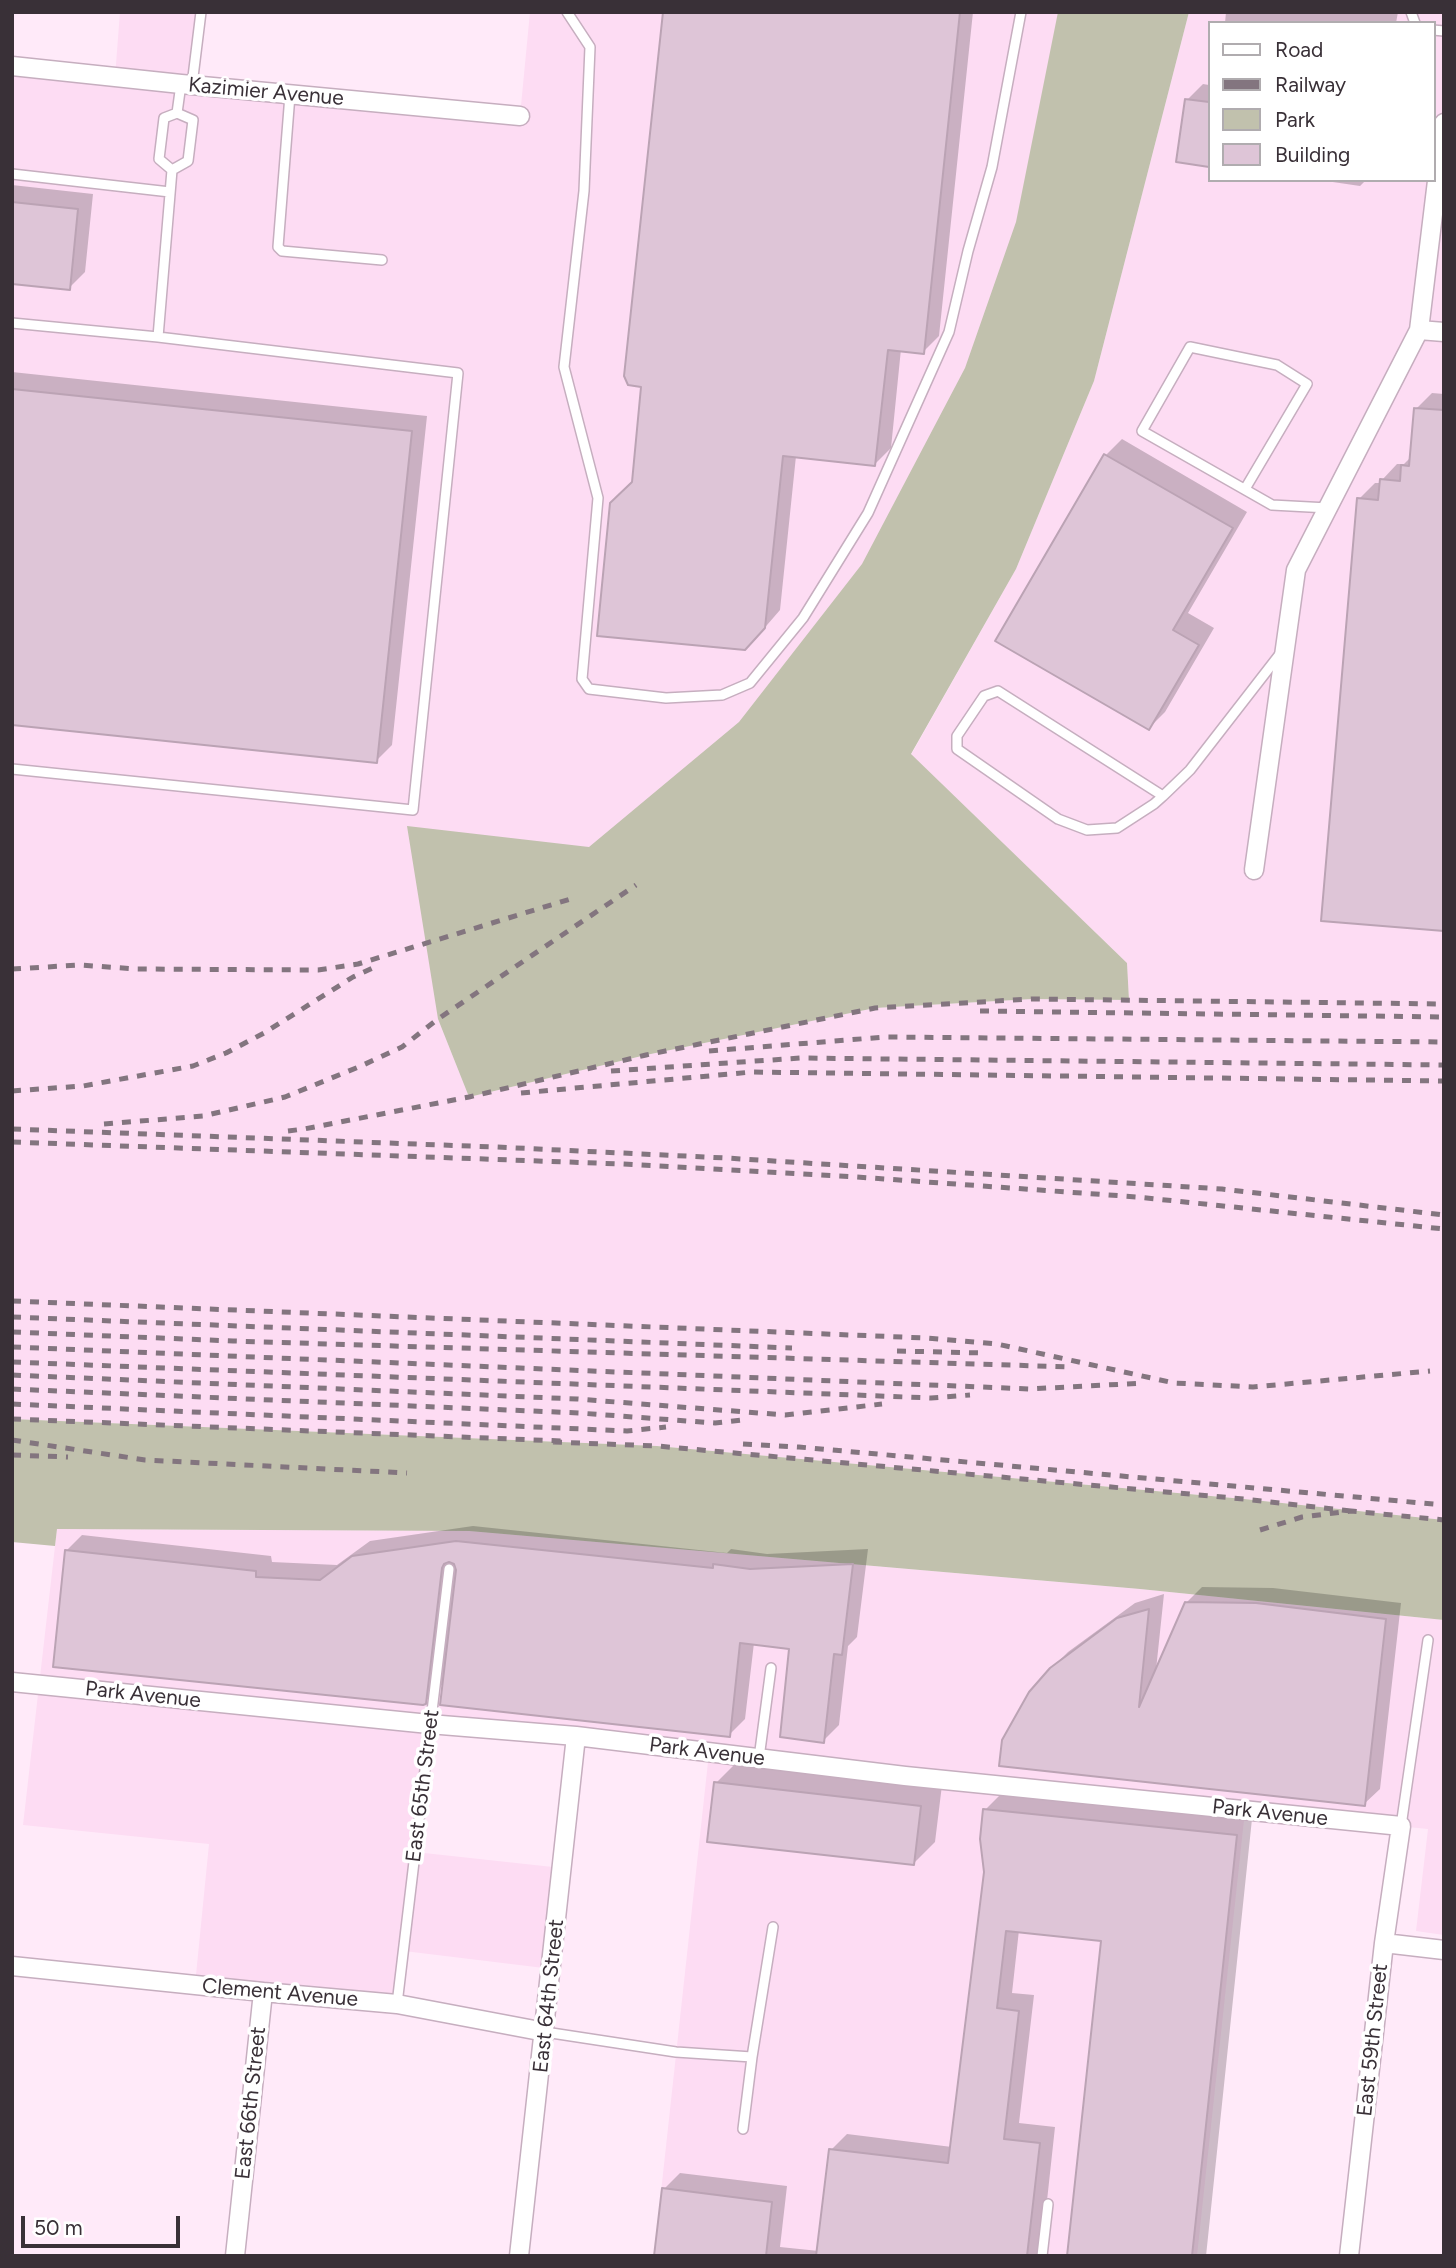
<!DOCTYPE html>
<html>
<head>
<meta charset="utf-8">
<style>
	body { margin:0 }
	#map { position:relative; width:1456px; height:2268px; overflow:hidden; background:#ffeaf9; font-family:Figtree,sans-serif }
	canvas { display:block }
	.frame { position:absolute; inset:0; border:14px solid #393037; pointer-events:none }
	.legend { position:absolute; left:1208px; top:21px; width:228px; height:161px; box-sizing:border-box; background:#fff; border:2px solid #b0acaf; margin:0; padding:9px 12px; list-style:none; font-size:21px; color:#393037 }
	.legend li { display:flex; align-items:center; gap:14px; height:35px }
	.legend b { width:35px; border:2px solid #b0acaf }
	.scale { position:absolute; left:21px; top:2216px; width:159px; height:32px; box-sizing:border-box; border:4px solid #393037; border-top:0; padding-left:9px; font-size:21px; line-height:24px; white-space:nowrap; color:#393037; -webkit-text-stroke:5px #fff; paint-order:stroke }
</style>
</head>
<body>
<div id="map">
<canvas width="1456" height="2268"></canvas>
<div class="frame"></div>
<ul class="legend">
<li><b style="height:9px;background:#fff"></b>Road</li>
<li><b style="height:9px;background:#83757f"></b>Railway</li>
<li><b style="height:19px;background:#c1c1ad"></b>Park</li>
<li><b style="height:19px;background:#dec5d7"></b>Building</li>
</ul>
<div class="scale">50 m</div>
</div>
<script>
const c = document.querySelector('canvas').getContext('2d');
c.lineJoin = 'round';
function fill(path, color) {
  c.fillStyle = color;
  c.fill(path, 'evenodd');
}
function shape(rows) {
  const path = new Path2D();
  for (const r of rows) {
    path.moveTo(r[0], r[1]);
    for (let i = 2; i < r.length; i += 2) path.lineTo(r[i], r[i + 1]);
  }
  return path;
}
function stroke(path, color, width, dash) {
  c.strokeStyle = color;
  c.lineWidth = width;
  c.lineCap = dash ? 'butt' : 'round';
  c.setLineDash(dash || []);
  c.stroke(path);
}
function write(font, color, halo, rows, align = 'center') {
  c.font = font + ' Figtree,sans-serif';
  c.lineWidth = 7;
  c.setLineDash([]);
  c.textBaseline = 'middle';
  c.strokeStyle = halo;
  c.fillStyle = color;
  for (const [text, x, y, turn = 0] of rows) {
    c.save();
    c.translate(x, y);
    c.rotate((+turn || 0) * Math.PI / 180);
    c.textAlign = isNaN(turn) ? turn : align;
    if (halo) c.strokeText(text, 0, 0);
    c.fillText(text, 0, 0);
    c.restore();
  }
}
fill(shape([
	[120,12,201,12,192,85,520,116,530,12,1113,12,945,539,438,1019,469,1097,646,1055,875,1008,1032,999,1129,1000,1127,963,911,755,1016,569,1094,381,1189,12,1444,12,1444,1520,1244,1499,657,1446,12,1419,12,66,115,77],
	[1209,23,1433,23,1433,180,1209,180],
	[57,1529,469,1531,1140,1589,1444,1620,1444,1935,1416,1931,1428,1829,1245,1811,1197,2256,654,2256,709,1753,430,1724,415,1852,562,1868,552,1969,404,1951,397,2004,195,1985,209,1844,23,1825]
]), '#fddcf3');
fill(shape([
	[1058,12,1189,12,1094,381,1016,569,911,754,1127,963,1129,1000,1032,999,875,1008,646,1055,469,1097,438,1019,407,826,589,847,739,722,862,564,965,368,1016,222],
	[12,1419,657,1446,1244,1499,1444,1520,1444,1620,1140,1589,469,1531,57,1529,55,1546,12,1542]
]), '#c1c1ad');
fill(shape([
	[665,12,973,12,939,336,923,352,901,349,891,448,875,464,796,456,780,610,761,632,634,482,643,385],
	[1226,12,1398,12,1396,23,1225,23],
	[1203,84,1209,85,1209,165,1178,161,1187,100],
	[1319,180,1366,180,1360,186],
	[12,185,93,194,85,272,69,288,12,282],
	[12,372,427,416,392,745,376,761,12,723],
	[1432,393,1444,394,1444,929,1359,499,1375,483,1381,483,1382,480,1397,464,1404,464,1412,456,1416,409],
	[1122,439,1247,512,1188,613,1214,628,1165,712,1149,728,998,640,1106,455],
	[473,1526,727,1553,731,1549,767,1554,868,1549,857,1637,848,1646,839,1725,823,1741,791,1647,754,1643,745,1719,729,1735,444,1683,425,1702,66,1551,82,1535,271,1556,272,1562,337,1565,370,1541],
	[1202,1587,1273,1588,1401,1603,1380,1789,1364,1804,1001,1764,1051,1669,1068,1652,1135,1603,1164,1594,1156,1670,1186,1603],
	[737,1762,942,1785,935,1842,914,1863,716,1783],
	[1001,1794,1252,1819,1206,2256,1069,2256,1103,1940,1019,1930,1012,1993,1034,1995,1019,2123,1055,2127,1041,2256,656,2256,664,2189,680,2173,787,2186,780,2247,819,2251,831,2150,847,2134,952,2147,986,1872,985,1810]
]), '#0003');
const building = shape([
	[663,12,960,12,924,354,888,350,875,466,783,456,765,628,745,650,597,636,610,503,632,482,641,387,628,385,624,376,663,12],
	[1185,99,1209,102,1209,167,1176,162,1185,99],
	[12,202,78,209,70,290,12,284,12,202],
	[12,389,412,431,377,763,12,725,12,389],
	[1414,408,1444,410,1444,931,1321,921,1357,498,1378,500,1380,479,1400,481,1401,465,1409,466,1414,408],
	[1104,454,1233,528,1173,630,1199,645,1149,730,995,641,1104,454],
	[456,1541,713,1568,713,1564,750,1569,853,1564,842,1655,834,1654,824,1743,780,1737,789,1649,740,1643,730,1737,440,1705,456,1570,454,1564,449,1562,444,1564,442,1568,426,1704,423,1705,53,1667,65,1550,256,1571,256,1577,320,1580,352,1556,456,1541],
	[1185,1602,1256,1603,1386,1619,1365,1806,999,1766,1002,1740,1029,1692,1050,1668,1117,1618,1149,1609,1139,1707,1185,1602],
	[714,1782,921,1806,914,1865,707,1842,714,1782],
	[983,1809,1237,1835,1192,2256,1067,2256,1101,1941,1006,1931,997,2008,1019,2011,1004,2139,1040,2143,1027,2256,816,2256,829,2149,948,2163,984,1872,980,1839,983,1809],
	[662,2188,772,2202,766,2256,654,2256,662,2188]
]);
fill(building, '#dec5d7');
stroke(building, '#bba3b4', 2);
const service = shape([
	[567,12,590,47,584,191,564,367,598,498,582,679,589,689,666,698,722,695,750,683,803,618,868,513,949,332,968,251,992,167,1021,12],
	[1411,12,1415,23],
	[1433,30,1444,31],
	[192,85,201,12],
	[290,95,278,247,282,251,382,260],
	[177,113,193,120,188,161,172,170,159,159,164,118,177,113],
	[177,113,181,84],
	[12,174,170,192],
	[12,323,158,337,172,170],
	[1245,489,1307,384,1277,365,1190,347,1142,431,1272,505,1328,508],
	[12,769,413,810,458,373,158,337],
	[1163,796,998,691,984,696,957,736,957,749,1058,819,1087,830,1117,828,1154,804,1163,796,1190,770,1280,654],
	[759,1758,771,1668],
	[1401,1826,1428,1640],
	[397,2004,449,1569],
	[545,2032,676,2052,752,2057,743,2129],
	[752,2057,773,1927],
	[1042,2256,1048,2204]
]);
const minor = shape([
	[12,66,181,84,520,116],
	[1419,330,1444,123],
	[1254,870,1296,570,1419,330,1444,332],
	[12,1682,429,1724,576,1736,905,1776,1401,1826,1384,1943,1349,2256],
	[1384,1943,1444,1950],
	[12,1966,263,1992,397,2004,545,2032],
	[235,2256,263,1992],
	[519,2256,576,1736]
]);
stroke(service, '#c6aebf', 12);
stroke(minor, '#c6aebf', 21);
stroke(service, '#fff', 9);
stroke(minor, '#fff', 18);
stroke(shape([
	[12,969,80,965,136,969,318,970,358,964,577,897],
	[980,1011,1444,1017],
	[709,1051,885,1037,1444,1042],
	[611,1071,800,1058,1444,1065],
	[12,1091,83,1086,193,1066,226,1053,264,1033,353,977,375,967],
	[521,1093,752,1072,1444,1081],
	[104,1124,203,1116,285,1097,361,1066,402,1047,438,1019,636,885],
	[12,1129,496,1147,726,1158,1222,1189,1444,1215],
	[288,1131,304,1129,469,1097,646,1055,875,1008,1032,999,1444,1004],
	[12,1142,622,1164,857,1177,1137,1197,1444,1229],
	[12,1301,925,1338,997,1344,1174,1383,1253,1387,1430,1371],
	[12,1317,792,1348],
	[12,1332,233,1341,1072,1367],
	[12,1347,1029,1389,1145,1383],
	[897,1351,985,1353],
	[12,1362,931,1398,970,1395],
	[12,1375,577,1399,785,1415,882,1404],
	[12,1389,579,1413,715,1423,743,1420],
	[12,1404,627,1431,666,1427],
	[12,1419,561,1441],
	[12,1440,145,1460,407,1473],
	[553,1442,657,1446,1244,1499,1351,1511],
	[743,1444,799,1447,1444,1505],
	[12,1455,68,1457],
	[1260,1530,1302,1517,1351,1511,1444,1520]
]), '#83757f', 5, [9, 9]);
write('21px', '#393037', '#fff', [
	["Kazimier Avenue",266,92,5],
	["Park Avenue",143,1695,6],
	["Park Avenue",707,1752,7],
	["East 65th Street",423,1786,-83],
	["Park Avenue",1270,1813,6],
	["Clement Avenue",280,1993,5],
	["East 64th Street",549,1996,-84],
	["East 59th Street",1373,2040,-84],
	["East 66th Street",251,2103,-84]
]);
</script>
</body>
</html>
